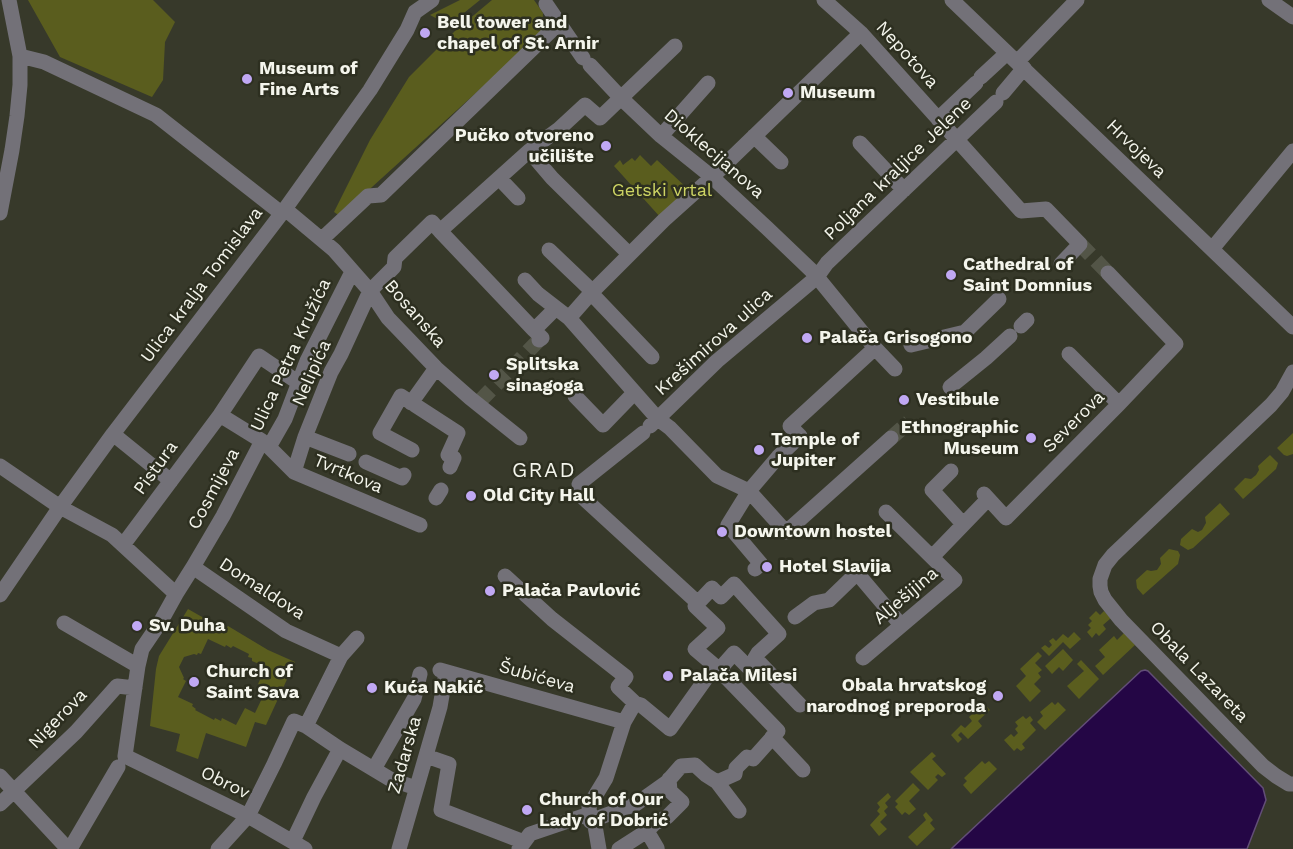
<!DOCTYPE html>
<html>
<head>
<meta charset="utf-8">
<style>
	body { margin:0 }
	canvas { display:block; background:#37392a }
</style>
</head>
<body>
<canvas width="1293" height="849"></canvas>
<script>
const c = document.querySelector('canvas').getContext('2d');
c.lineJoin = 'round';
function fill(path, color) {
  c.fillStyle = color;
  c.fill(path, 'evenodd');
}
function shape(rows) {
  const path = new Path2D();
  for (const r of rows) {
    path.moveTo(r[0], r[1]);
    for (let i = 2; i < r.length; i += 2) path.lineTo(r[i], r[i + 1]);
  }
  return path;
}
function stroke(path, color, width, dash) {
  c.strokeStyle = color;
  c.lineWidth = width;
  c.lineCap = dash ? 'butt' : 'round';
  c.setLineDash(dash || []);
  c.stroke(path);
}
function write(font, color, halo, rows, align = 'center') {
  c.font = font + ' "Work Sans",sans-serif';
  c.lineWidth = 5;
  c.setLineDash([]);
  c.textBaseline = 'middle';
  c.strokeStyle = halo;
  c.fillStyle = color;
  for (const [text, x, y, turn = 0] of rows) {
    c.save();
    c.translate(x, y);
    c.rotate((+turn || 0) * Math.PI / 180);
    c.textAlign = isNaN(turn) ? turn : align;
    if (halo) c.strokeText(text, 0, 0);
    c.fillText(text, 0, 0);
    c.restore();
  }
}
fill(shape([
	[28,0,153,0,175,22,165,42,163,80,152,97,60,57],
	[460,0,480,0,449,25,430,15],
	[492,0,534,0,543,13,542,33,340,216,334,212,370,140,409,77,456,30],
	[640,155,651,166,657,160,688,189,661,218,614,166,620,160,623,165,632,158,635,161],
	[1293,433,1293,454,1287,456,1284,455,1277,448],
	[1270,455,1278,463,1276,469,1243,499,1234,489,1245,478,1251,479,1256,475,1259,470,1258,466],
	[1220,503,1230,514,1193,548,1188,550,1180,545,1181,539,1192,529,1198,532,1202,530,1206,523,1205,517],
	[1169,549,1178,551,1180,555,1178,564,1143,595,1137,588,1136,580,1147,570,1151,571,1157,570,1161,564,1160,558],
	[188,609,225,630,228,626,268,650,295,662,266,725,255,722,246,747,206,733,198,759,176,751,180,734,150,726,156,669,159,656],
	[208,639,225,647,226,645,231,648,233,646,249,654,248,657,252,658,252,661,266,667,258,684,267,688,255,713,245,708,236,725,222,718,221,721,215,718,214,720,195,710,196,709,192,706,193,704,178,697,186,681,183,679,184,678,179,667,184,657,194,654,197,655,198,653,201,654],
	[1096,611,1100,615,1104,611,1111,618,1103,625,1106,629,1099,636,1096,633,1092,638,1087,632,1091,628,1088,625,1092,621,1089,618],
	[1074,632,1081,639,1070,649,1063,642,1049,656,1041,648,1045,645,1049,648,1052,645,1049,641,1053,638,1056,641,1063,634,1068,638],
	[1124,633,1135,645,1103,675,1095,666,1105,657,1099,650,1114,636,1117,640],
	[1063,649,1073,660,1063,671,1059,667,1052,674,1045,666],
	[1038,652,1042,656,1035,663,1042,670,1038,673,1041,677,1034,684,1041,691,1030,702,1016,686,1026,676,1020,669],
	[1081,660,1099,679,1079,699,1067,686,1084,671,1077,664],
	[1052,702,1055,705,1058,702,1066,710,1045,730,1037,722,1043,716,1040,712],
	[979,707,983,711,987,707,990,710,978,721,982,726,968,739,961,732,958,735,962,739,958,743,951,735,961,725,965,728,972,721,969,717],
	[1023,716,1026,719,1030,716,1033,720,1030,723,1036,730,1022,744,1025,748,1021,751,1017,748,1014,751,1004,740,1011,734,1014,737,1018,733,1015,729,1018,726,1015,722],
	[932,752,936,756,932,759,946,774,942,777,938,774,935,777,938,780,928,790,910,772],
	[982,761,985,764,989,761,997,769,971,794,963,785,967,781,964,778],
	[913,783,920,790,909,801,916,809,909,815,905,812,902,815,895,807,898,804,895,801],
	[888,793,891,797,885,803,888,807,884,811,887,815,880,822,887,829,879,836,870,825,880,814,877,811,880,807,877,803],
	[926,812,933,820,930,823,935,829,917,846,908,837,926,820,923,815]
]), '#5a5d1e');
const water = shape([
	[1145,670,1148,671,1263,788,1266,800,1247,849,951,849,1141,671,1145,670]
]);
fill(water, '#240645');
stroke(water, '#624e77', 1.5);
stroke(shape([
	[1080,244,1108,273],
	[480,401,539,340],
	[891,438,909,422]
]), '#535547', 15, [15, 8]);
stroke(shape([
	[824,0,861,33,1021,211,1046,209,1080,244,1061,264],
	[952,0,1293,327],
	[1269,0,1293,17],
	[546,4,583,58],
	[20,56,44,62,156,115,281,213],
	[1017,62,1077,0],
	[590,65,621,98,661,136,712,177,767,228,813,272,875,348,895,369],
	[981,77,1007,53],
	[1003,93,1024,68],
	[938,119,976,83],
	[661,136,708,83],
	[754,136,781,162],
	[860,143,904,190],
	[529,151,552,178,629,254],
	[499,178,518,198],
	[285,209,334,250,370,291,388,318,436,368,470,398,520,438],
	[0,213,12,150,17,116,20,85,20,56,9,0],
	[440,231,534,330],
	[322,239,368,196,381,195,559,23],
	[1212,249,1293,151],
	[549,250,593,292],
	[525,280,538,294,569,318,658,419,670,428,717,476,749,491,786,532,891,438],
	[591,293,652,357],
	[569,318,591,293,664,220,712,177,861,33],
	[1021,326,1027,320],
	[539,340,542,338,534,330,556,308],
	[911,345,965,332,999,299],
	[1069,354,1119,404],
	[1293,372,1282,392,1271,405,1113,555,1105,565,1100,579,1100,586,1101,592,1105,600,1121,620,1263,766,1276,776,1289,784,1293,784],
	[950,387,986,358,1010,336],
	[575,396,603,425,634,393],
	[411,403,436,368],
	[650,426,717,361,817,277,827,263,996,102],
	[113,434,171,481],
	[305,437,349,454],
	[262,441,269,447,285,419,307,361,352,272],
	[269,447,294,472,420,525],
	[412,450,380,433,401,396,458,433,448,455,454,458,450,467],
	[366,462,402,478,404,475],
	[0,466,60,507,112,535,176,594,193,567,286,631,341,656],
	[951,471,932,490,963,524],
	[294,472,305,437,331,372,341,354,370,291,394,267,395,258,432,222,440,231,529,151,559,129,585,105,600,118,675,46],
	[579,484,643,433],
	[579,494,698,603],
	[984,494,1006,518,1119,404,1176,344,1108,273],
	[436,498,441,490],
	[123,545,220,415,259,356,299,383],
	[932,557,988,499],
	[193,567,223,516,262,441,220,415],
	[755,569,761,564,728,525,749,491,778,457,800,436,790,426,875,348],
	[505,576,552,619,626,677,618,687,635,703],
	[176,594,161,621,142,649,138,666,125,756,248,816,305,849],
	[0,595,60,507,113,434,285,209,370,90,407,30,415,12,432,0],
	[795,617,814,603,829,600,857,573,901,625],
	[64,623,138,666],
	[755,658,800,705],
	[863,658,955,580,886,512],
	[715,666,670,729,641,705,635,703,624,722,606,778,589,806,590,821,636,804,667,782,681,766,695,765,706,775,717,782,735,774,736,768,747,757,753,759,778,731,719,670,715,666,695,649,718,628,695,606,712,588,721,597,734,584,779,634,758,653,752,663,748,667,734,653,719,670,715,666],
	[440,670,624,722],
	[306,726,340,749,390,779,416,788],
	[772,737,803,770],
	[426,756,449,764,441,810,524,842],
	[374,769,414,699,420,674],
	[0,776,68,849],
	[717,782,739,811],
	[0,804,76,732,117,686,135,688],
	[594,820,599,849],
	[293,841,314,797,340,749],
	[70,849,118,767],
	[218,849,248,816,274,764,294,721,306,726,341,656,357,638],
	[399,849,440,707,446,672],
	[519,849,530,834,589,814],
	[619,849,647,831],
	[656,849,657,848,647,831,655,823,667,817,682,802,670,791,669,779]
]), '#737178', 15);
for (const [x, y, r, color] of [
	[425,33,6,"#c0a8f3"],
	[247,79,6,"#c0a8f3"],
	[788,93,6,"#c0a8f3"],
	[606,146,6,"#c0a8f3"],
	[951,275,6,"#c0a8f3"],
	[807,338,6,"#c0a8f3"],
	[494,375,6,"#c0a8f3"],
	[904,400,6,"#c0a8f3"],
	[1031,438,6,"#c0a8f3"],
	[759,450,6,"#c0a8f3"],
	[471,496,6,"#c0a8f3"],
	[722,532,6,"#c0a8f3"],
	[767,567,6,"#c0a8f3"],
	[490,591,6,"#c0a8f3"],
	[137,626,6,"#c0a8f3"],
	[668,676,6,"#c0a8f3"],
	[194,682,6,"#c0a8f3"],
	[372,688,6,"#c0a8f3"],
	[998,696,6,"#c0a8f3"],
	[527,810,6,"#c0a8f3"]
]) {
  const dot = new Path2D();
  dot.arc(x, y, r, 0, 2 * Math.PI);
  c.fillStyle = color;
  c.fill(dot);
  stroke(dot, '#2d2f20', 2);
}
write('bold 18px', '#f4f5ec', '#2d2f20', [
	["Bell tower and",437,23],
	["chapel of St. Arnir",437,44],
	["Museum of",259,69],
	["Fine Arts",259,90],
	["Museum",800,93],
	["Pučko otvoreno",594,136,"right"],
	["učilište",594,157,"right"],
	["Cathedral of",963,265],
	["Saint Domnius",963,286],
	["Palača Grisogono",819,338],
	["Splitska",506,365],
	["sinagoga",506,386],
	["Vestibule",916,400],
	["Ethnographic",1019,428,"right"],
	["Museum",1019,449,"right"],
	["Temple of",771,440],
	["Jupiter",771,461],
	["Old City Hall",483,496],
	["Downtown hostel",734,532],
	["Hotel Slavija",779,567],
	["Palača Pavlović",502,591],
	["Sv. Duha",149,626],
	["Church of",206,672],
	["Saint Sava",206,693],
	["Palača Milesi",680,676],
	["Obala hrvatskog",986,686,"right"],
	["narodnog preporoda",986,707,"right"],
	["Kuća Nakić",384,688],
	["Church of Our",539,800],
	["Lady of Dobrić",539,821]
], 'left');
write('18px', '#f4f5ec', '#2d2f20', [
	["Nepotova",907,55,48],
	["Hrvojeva",1136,149,44],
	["Dioklecijanova",714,154,41],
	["Poljana kraljice Jelene",898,169,-44],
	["Ulica kralja Tomislava",202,285,-53],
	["Bosanska",415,314,49],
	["Krešimirova ulica",714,342,-42],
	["Ulica Petra Kružića",291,355,-65],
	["Nelipića",312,373,-66],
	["Severova",1074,422,-45],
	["Pistura",156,468,-54],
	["Tvrtkova",348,474,23],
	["Cosmijeva",214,489,-62],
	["Domaldova",262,589,33],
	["Alješijina",906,596,-40],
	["Obala Lazareta",1199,672,46],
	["Šubićeva",537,677,16],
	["Nigerova",58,719,-46],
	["Zadarska",405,755,-74],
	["Obrov",225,783,26]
]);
write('18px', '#cdd464', '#2d2f20', [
	["Getski vrtal",662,191]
]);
c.letterSpacing = '1.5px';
write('21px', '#f4f5ec', '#2d2f20', [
	["GRAD",544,471]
]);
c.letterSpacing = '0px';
</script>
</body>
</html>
